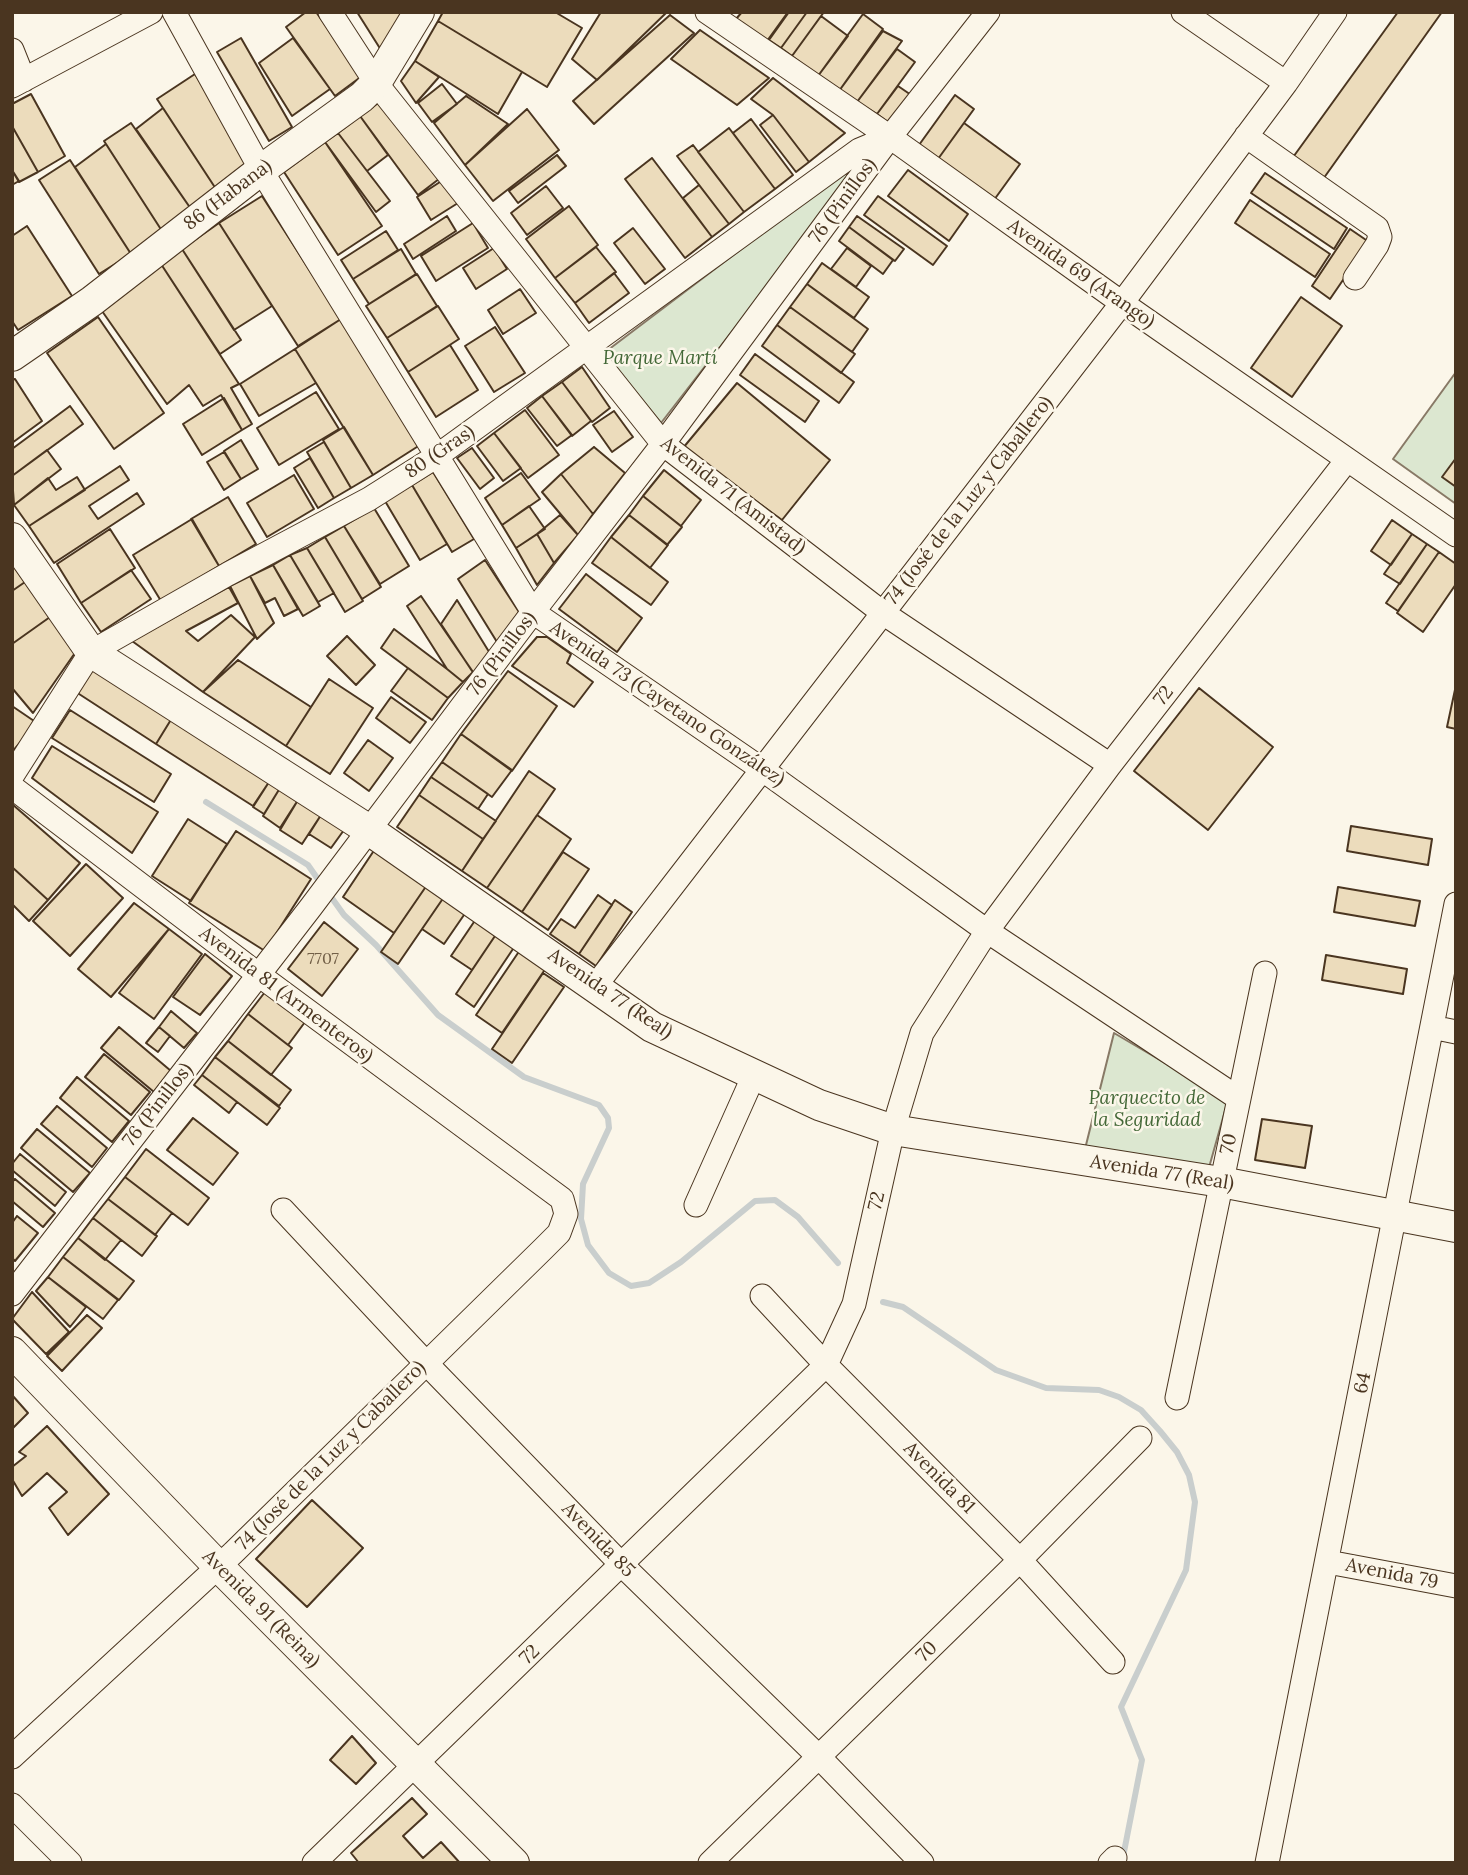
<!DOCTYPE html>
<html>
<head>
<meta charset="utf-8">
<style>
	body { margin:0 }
	#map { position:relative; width:1468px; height:1875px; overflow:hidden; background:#fbf6e9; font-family:Lora,serif }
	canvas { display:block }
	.frame { position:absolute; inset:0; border:14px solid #4a3520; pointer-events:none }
</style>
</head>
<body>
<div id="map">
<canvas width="1468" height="1875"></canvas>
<div class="frame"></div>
</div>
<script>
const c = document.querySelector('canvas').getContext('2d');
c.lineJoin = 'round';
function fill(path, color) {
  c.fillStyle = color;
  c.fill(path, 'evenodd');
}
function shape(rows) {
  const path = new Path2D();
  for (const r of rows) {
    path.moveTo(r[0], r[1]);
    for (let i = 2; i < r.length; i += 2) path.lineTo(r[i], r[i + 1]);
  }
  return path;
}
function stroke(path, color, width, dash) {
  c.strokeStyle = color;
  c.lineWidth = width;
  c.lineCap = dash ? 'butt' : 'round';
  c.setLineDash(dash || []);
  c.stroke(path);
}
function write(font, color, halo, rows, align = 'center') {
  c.font = font + ' Lora,serif';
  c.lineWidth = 5;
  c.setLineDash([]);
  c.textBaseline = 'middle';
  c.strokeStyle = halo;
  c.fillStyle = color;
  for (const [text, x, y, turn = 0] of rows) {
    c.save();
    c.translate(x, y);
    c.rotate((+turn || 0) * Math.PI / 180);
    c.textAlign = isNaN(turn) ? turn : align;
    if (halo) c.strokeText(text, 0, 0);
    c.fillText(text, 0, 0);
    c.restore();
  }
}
const green = shape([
	[843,172,851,178,661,423,604,353,843,172],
	[1456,372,1456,504,1393,459,1456,372],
	[1114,1033,1228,1100,1208,1171,1085,1149,1114,1033]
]);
fill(green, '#dce7d0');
stroke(green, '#887966', 2);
stroke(shape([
	[206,802,308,865,322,885],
	[329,894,344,915,376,945,438,1015,524,1077,599,1105,608,1118,609,1128,583,1184,581,1219,588,1245,609,1273,631,1286,649,1283,681,1262,755,1201,775,1200,798,1217,838,1263],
	[883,1302,903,1307,996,1370,1046,1388,1099,1390,1119,1397,1141,1410,1160,1431,1177,1452,1189,1475,1195,1502,1186,1570,1121,1707,1142,1760,1123,1857]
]), '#c9cecd', 6);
const building = shape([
	[306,12,316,12,362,76,335,96,286,27,306,12],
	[357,12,405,12,381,50,357,12],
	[443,12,555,12,582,28,547,87,438,21,443,12],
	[601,12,667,12,597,80,572,59,601,12],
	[742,12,788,12,767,41,736,19,742,12],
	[789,12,807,12,781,48,769,40,789,12],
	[807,12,824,12,792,56,781,48,807,12],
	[1398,12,1442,12,1321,182,1291,160,1398,12],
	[863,14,883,29,839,91,818,76,863,14],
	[670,15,694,33,594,124,573,101,670,15],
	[821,16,848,36,818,76,792,56,821,16],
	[438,21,522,72,498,114,415,61,438,21],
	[700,30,769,78,737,105,671,59,700,30],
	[883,31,902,41,857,102,839,91,883,31],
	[241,38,292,127,269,141,217,52,241,38],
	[293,38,330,89,292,116,259,63,293,38],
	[897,49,915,62,877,114,857,102,897,49],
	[415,61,439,77,416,103,401,81,415,61],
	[195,74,253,165,216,189,157,99,195,74],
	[773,78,845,133,809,162,773,115,751,99,773,78],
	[442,84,457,104,432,122,418,103,442,84],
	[898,86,914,97,893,126,877,114,898,86],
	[31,94,65,156,38,172,12,126,12,104,31,94],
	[955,95,974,109,938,159,919,145,955,95],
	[466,96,508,124,465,165,434,123,466,96],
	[381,101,439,179,418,195,360,116,381,101],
	[163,108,216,189,191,209,136,129,163,108],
	[527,109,559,150,493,201,465,165,527,109],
	[773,115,809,162,796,172,760,125,773,115],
	[360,116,388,155,367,171,338,133,360,116],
	[751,119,793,175,775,189,733,133,751,119],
	[131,123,191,209,162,231,104,141,131,123],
	[964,123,1020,164,994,200,938,159,964,123],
	[12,126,38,172,19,182,12,170,12,126],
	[729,128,775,189,744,212,698,152,729,128],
	[338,133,390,201,376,212,325,142,338,133],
	[325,142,382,226,338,255,284,172,325,142],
	[106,144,162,231,131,254,75,167,106,144],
	[693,145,744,212,729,224,677,156,693,145],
	[557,155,566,166,518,203,509,191,557,155],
	[652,158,712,237,685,258,625,179,652,158],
	[70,160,131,254,99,274,39,180,70,160],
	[12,170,19,181,12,185,12,170],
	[908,170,968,214,949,241,888,196,908,170],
	[1265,173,1347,228,1334,249,1251,193,1265,173],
	[443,180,458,203,431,220,417,197,443,180],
	[699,185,729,224,712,237,683,198,699,185],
	[546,186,563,208,527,235,511,213,546,186],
	[262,196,341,319,298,346,219,223,262,196],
	[878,196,947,246,933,265,864,215,878,196],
	[1250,200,1330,254,1315,277,1235,223,1250,200],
	[569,206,598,245,555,278,526,239,569,206],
	[447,216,456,231,413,259,404,244,447,216],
	[857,216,904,249,895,261,849,227,857,216],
	[219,223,272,306,234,330,182,249,219,223],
	[473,223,488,248,436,281,421,256,473,223],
	[27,226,72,296,18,330,12,321,12,236,27,226],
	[849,227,893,260,883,274,839,241,849,227],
	[633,228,665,269,645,284,614,243,633,228],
	[1350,229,1369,242,1330,299,1312,286,1350,229],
	[386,231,398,250,353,279,341,260,386,231],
	[596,247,616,272,575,303,555,278,596,247],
	[494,248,507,269,476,289,463,268,494,248],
	[847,248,871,266,856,287,831,269,847,248],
	[182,249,241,340,220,354,161,264,182,249],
	[401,249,416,274,369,304,353,279,401,249],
	[822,263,869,297,854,318,807,284,822,263],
	[161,264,239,384,231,388,252,424,242,430,221,395,203,406,189,385,167,404,102,311,161,264],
	[614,273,629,293,589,323,575,303,614,273],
	[417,274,437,306,387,338,366,306,417,274],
	[807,284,868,329,852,352,790,307,807,284],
	[520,289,536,313,503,334,488,310,520,289],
	[1301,297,1342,326,1292,397,1251,368,1301,297],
	[438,306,459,339,408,372,387,338,438,306],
	[790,307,855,354,841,373,777,325,790,307],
	[98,317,164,413,114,449,47,353,98,317],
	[341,319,420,445,373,475,295,349,341,319],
	[777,325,854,382,839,403,762,346,777,325],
	[495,327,525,373,494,392,465,346,495,327],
	[450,345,478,390,436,417,408,372,450,345],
	[295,349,316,383,259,416,240,384,295,349],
	[755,354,819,401,805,422,740,375,755,354],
	[582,367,610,408,592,422,562,382,582,367],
	[15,379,42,421,12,443,12,380,15,379],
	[562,382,591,421,572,436,542,396,562,382],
	[737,383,830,460,782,520,683,448,737,383],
	[316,392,339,429,279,465,257,428,316,392],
	[542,396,572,435,557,446,527,408,542,396],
	[224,398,242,430,202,455,183,424,224,398],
	[70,406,83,424,12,476,12,449,70,406],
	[525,410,559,455,528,478,494,433,525,410],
	[614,411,633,437,612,452,593,425,614,411],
	[344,427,373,475,351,488,323,440,344,427],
	[494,433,521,468,503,481,477,446,494,433],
	[241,440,258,469,241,479,224,451,241,440],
	[324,442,351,488,334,498,307,452,324,442],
	[594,447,625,473,593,514,561,474,594,447],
	[472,448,494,478,480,489,457,458,472,448],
	[47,450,61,469,14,505,12,476,47,450],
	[224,452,241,479,224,490,207,462,224,452],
	[310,458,334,498,318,508,294,468,310,458],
	[1456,458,1456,487,1442,477,1456,458],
	[120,466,129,480,89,506,98,519,137,493,144,504,54,563,29,526,120,466],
	[664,470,701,500,681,526,643,496,664,470],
	[433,472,474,539,452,552,412,485,433,472],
	[521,473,540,499,502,525,485,498,521,473],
	[561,474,593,514,578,535,542,492,561,474],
	[294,475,314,509,267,537,247,503,294,475],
	[77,477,85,490,29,526,14,505,48,478,56,490,77,477],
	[412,485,447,544,420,560,385,501,412,485],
	[643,496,682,527,667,545,629,515,643,496],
	[228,497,256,544,219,566,191,519,228,497],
	[529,506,545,529,516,548,502,525,529,506],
	[374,508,409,566,380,584,344,526,374,508],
	[560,515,578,535,554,563,537,534,560,515],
	[629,515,668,545,650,568,611,537,629,515],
	[192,519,219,566,161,601,133,555,192,519],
	[1392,520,1412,534,1391,565,1371,551,1392,520],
	[344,526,381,587,362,599,325,537,344,526],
	[110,529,135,568,81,603,57,564,110,529],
	[537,534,554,563,537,585,516,548,537,534],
	[1412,534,1427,544,1400,584,1384,574,1412,534],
	[325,537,363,601,345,612,307,548,325,537],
	[611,537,668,582,651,605,592,563,611,537],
	[1427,544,1439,552,1398,611,1386,603,1427,544],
	[307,548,334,593,318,602,290,555,307,548],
	[1439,552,1456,564,1456,584,1423,632,1397,613,1439,552],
	[290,555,320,606,303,616,273,565,290,555],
	[485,560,519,612,497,642,458,579,485,560],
	[12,564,25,582,12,591,12,564],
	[273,565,298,609,284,616,275,598,265,603,250,576,273,565],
	[131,570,151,599,101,632,81,603,131,570],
	[586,574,642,618,617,652,559,609,586,574],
	[250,576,274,623,257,639,230,586,250,576],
	[25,582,50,617,12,644,12,591,25,582],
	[229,587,238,603,186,631,198,641,231,615,255,637,203,692,132,641,229,587],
	[421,596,473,672,463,682,447,669,407,606,421,596],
	[457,600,491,655,474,674,441,624,457,600],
	[50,617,77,650,33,713,12,688,12,644,50,617],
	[394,629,447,669,463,682,448,698,381,648,394,629],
	[347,636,375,665,356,685,327,656,347,636],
	[537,637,547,637,571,654,567,663,593,682,574,707,512,666,537,637],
	[238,660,311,707,286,746,203,692,238,660],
	[92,667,172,718,156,744,76,692,92,667],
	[408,668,448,698,432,720,391,691,408,668],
	[508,671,557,706,512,771,461,734,508,671],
	[329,679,373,708,330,774,286,746,329,679],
	[1456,685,1456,729,1447,727,1456,685],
	[1199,688,1273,747,1208,830,1134,771,1199,688],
	[391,697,426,722,410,743,376,718,391,697],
	[12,706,37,723,12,752,12,706],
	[70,710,171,774,154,802,52,738,70,710],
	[172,718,269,782,253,806,156,744,172,718],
	[461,734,512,770,492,797,442,762,461,734],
	[368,740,393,758,369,791,344,773,368,740],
	[52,746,158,812,132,853,32,778,52,746],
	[442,762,488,794,478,809,431,777,442,762],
	[529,771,555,789,487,888,462,871,529,771],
	[431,777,496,821,483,839,419,795,431,777],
	[269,782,280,788,264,814,253,807,269,782],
	[280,788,298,800,280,828,263,816,280,788],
	[419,795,483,839,462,871,397,827,419,795],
	[298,800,321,815,302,844,280,830,298,800],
	[12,804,80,863,48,900,12,867,12,804],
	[321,815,344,830,331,848,309,834,321,815],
	[537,815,571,839,522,912,487,888,537,815],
	[188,819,227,844,191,901,152,876,188,819],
	[1351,826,1432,839,1428,865,1347,851,1351,826],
	[236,831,311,879,265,951,189,903,236,831],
	[375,849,427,885,394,933,343,897,375,849],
	[563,852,589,869,548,930,522,912,563,852],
	[86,864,123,898,70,956,33,921,86,864],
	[12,867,48,900,29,921,12,904,12,867],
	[427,885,444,897,398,964,381,952,427,885],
	[1338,887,1420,901,1415,926,1334,912,1338,887],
	[598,895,612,905,579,954,550,934,561,919,575,928,598,895],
	[444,897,466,912,444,944,422,929,444,897],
	[615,900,632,912,596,966,579,954,615,900],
	[134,903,169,929,111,997,78,969,134,903],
	[478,916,499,930,472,970,451,956,478,916],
	[324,922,358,949,322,996,288,969,324,922],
	[169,929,202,954,154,1019,119,993,169,929],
	[499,930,517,943,474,1007,456,994,499,930],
	[520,950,546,968,502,1033,476,1015,520,950],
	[205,954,232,976,200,1015,173,997,205,954],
	[1326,955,1407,969,1403,994,1322,980,1326,955],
	[543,973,564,987,512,1063,492,1049,543,973],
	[265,992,305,1022,288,1045,248,1014,265,992],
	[171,1011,197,1033,184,1048,159,1027,171,1011],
	[248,1014,292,1048,271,1075,228,1041,248,1014],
	[119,1027,171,1071,154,1092,101,1048,119,1027],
	[159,1027,170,1036,158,1052,146,1043,159,1027],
	[228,1041,291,1090,279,1106,215,1057,228,1041],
	[104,1054,150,1092,131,1115,85,1077,104,1054],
	[215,1057,280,1108,267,1125,202,1075,215,1057],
	[202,1075,237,1102,229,1113,194,1085,202,1075],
	[77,1077,129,1121,112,1142,60,1098,77,1077],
	[57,1106,107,1148,92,1167,41,1124,57,1106],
	[193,1118,238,1153,213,1185,167,1150,193,1118],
	[1262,1119,1312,1126,1305,1168,1255,1160,1262,1119],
	[37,1129,90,1173,73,1192,21,1148,37,1129],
	[146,1149,209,1198,188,1225,125,1177,146,1149],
	[20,1154,66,1192,55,1206,12,1170,12,1164,20,1154],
	[125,1177,172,1213,155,1235,108,1199,125,1177],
	[15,1179,55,1213,43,1227,12,1201,12,1182,15,1179],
	[108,1199,157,1236,142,1256,93,1218,108,1199],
	[17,1216,38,1233,15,1261,12,1258,12,1223,17,1216],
	[93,1218,121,1240,105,1260,78,1238,93,1218],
	[78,1238,134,1281,119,1300,63,1257,78,1238],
	[63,1257,118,1300,103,1319,48,1277,63,1257],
	[48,1277,86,1307,70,1327,36,1291,48,1277],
	[32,1292,69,1332,46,1354,12,1319,32,1292],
	[87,1315,102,1328,62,1371,47,1356,87,1315],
	[12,1395,28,1413,12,1429,12,1395],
	[47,1426,109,1494,68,1535,49,1508,67,1492,47,1473,22,1496,12,1479,12,1467,26,1456,19,1452,47,1426],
	[312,1500,363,1548,307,1607,256,1559,312,1500],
	[352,1736,376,1763,356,1784,330,1760,352,1736],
	[412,1798,427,1814,403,1836,423,1858,441,1842,460,1863,359,1863,351,1853,412,1798]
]);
fill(building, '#ecdcbc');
stroke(building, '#4a3520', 2);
const minor = shape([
	[174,12,261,170,533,612,763,770,987,931,1238,1098],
	[330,12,376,83,663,444,883,613,1110,765],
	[707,12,890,137,1122,303,1456,535],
	[1183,12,1286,83],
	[12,50,24,80],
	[12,86,151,12],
	[1246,136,1377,228,1380,237,1377,245,1355,278],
	[12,776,91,652,228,574,369,499,437,456,859,150,890,137],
	[12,787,259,975,562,1199,566,1214,559,1233,543,1249,233,1553,12,1757],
	[596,985,1122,303,1286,83,1335,12],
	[1432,1027,1456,1032],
	[696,1205,754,1075],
	[283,1210,426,1363,622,1565,819,1757,922,1863],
	[12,1294,311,907,533,612,663,444,890,137,988,12],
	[762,1296,826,1365,1020,1560,1113,1662],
	[1177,1398,1265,973],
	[1328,1562,1456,1586],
	[12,1805,70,1863],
	[314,1863,826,1365,854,1304,893,1130,922,1033,987,931,1110,765,1347,460],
	[710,1863,1020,1560,1140,1438],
	[1110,1863,1115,1858],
	[1267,1863,1456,904]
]);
const major = shape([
	[12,356,92,301,261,170,362,97,376,83,419,12],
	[12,538,91,652,369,830,652,1027,819,1105,893,1130,1221,1182,1456,1227],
	[12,1352,218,1566,514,1863]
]);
stroke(minor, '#4a3520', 25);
stroke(major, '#4a3520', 32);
stroke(minor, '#fbf6e9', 23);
stroke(major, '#fbf6e9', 30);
write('16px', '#725f47', null, [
	["7707",323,959]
]);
write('19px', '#4a3520', '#fbf6e9', [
	["86 (Habana)",228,195,-37],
	["76 (Pinillos)",843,201,-54],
	["Avenida 69 (Arango)",1081,274,35],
	["80 (Gras)",440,452,-34],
	["Avenida 71 (Amistad)",733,496,38],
	["74 (José de la Luz y Caballero)",969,501,-52],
	["76 (Pinillos)",502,654,-53],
	["72",1164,696,-52],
	["Avenida 73 (Cayetano González)",667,704,34],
	["Avenida 77 (Real)",610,994,34],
	["Avenida 81 (Armenteros)",286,995,37],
	["76 (Pinillos)",158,1105,-52],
	["70",1229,1144,-78],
	["Avenida 77 (Real)",1162,1173,9],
	["72",877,1201,-77],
	["64",1363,1383,-79],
	["74 (José de la Luz y Caballero)",331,1456,-45],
	["Avenida 81",939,1478,45],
	["Avenida 85",598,1540,46],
	["Avenida 79",1392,1574,11],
	["Avenida 91 (Reina)",261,1609,45],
	["70",927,1652,-44],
	["72",530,1655,-44]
]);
write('italic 19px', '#436837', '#fbf6e9', [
	["Parque Martí",660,359],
	["Parquecito de",1147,1099],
	["la Seguridad",1147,1121]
]);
</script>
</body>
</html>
